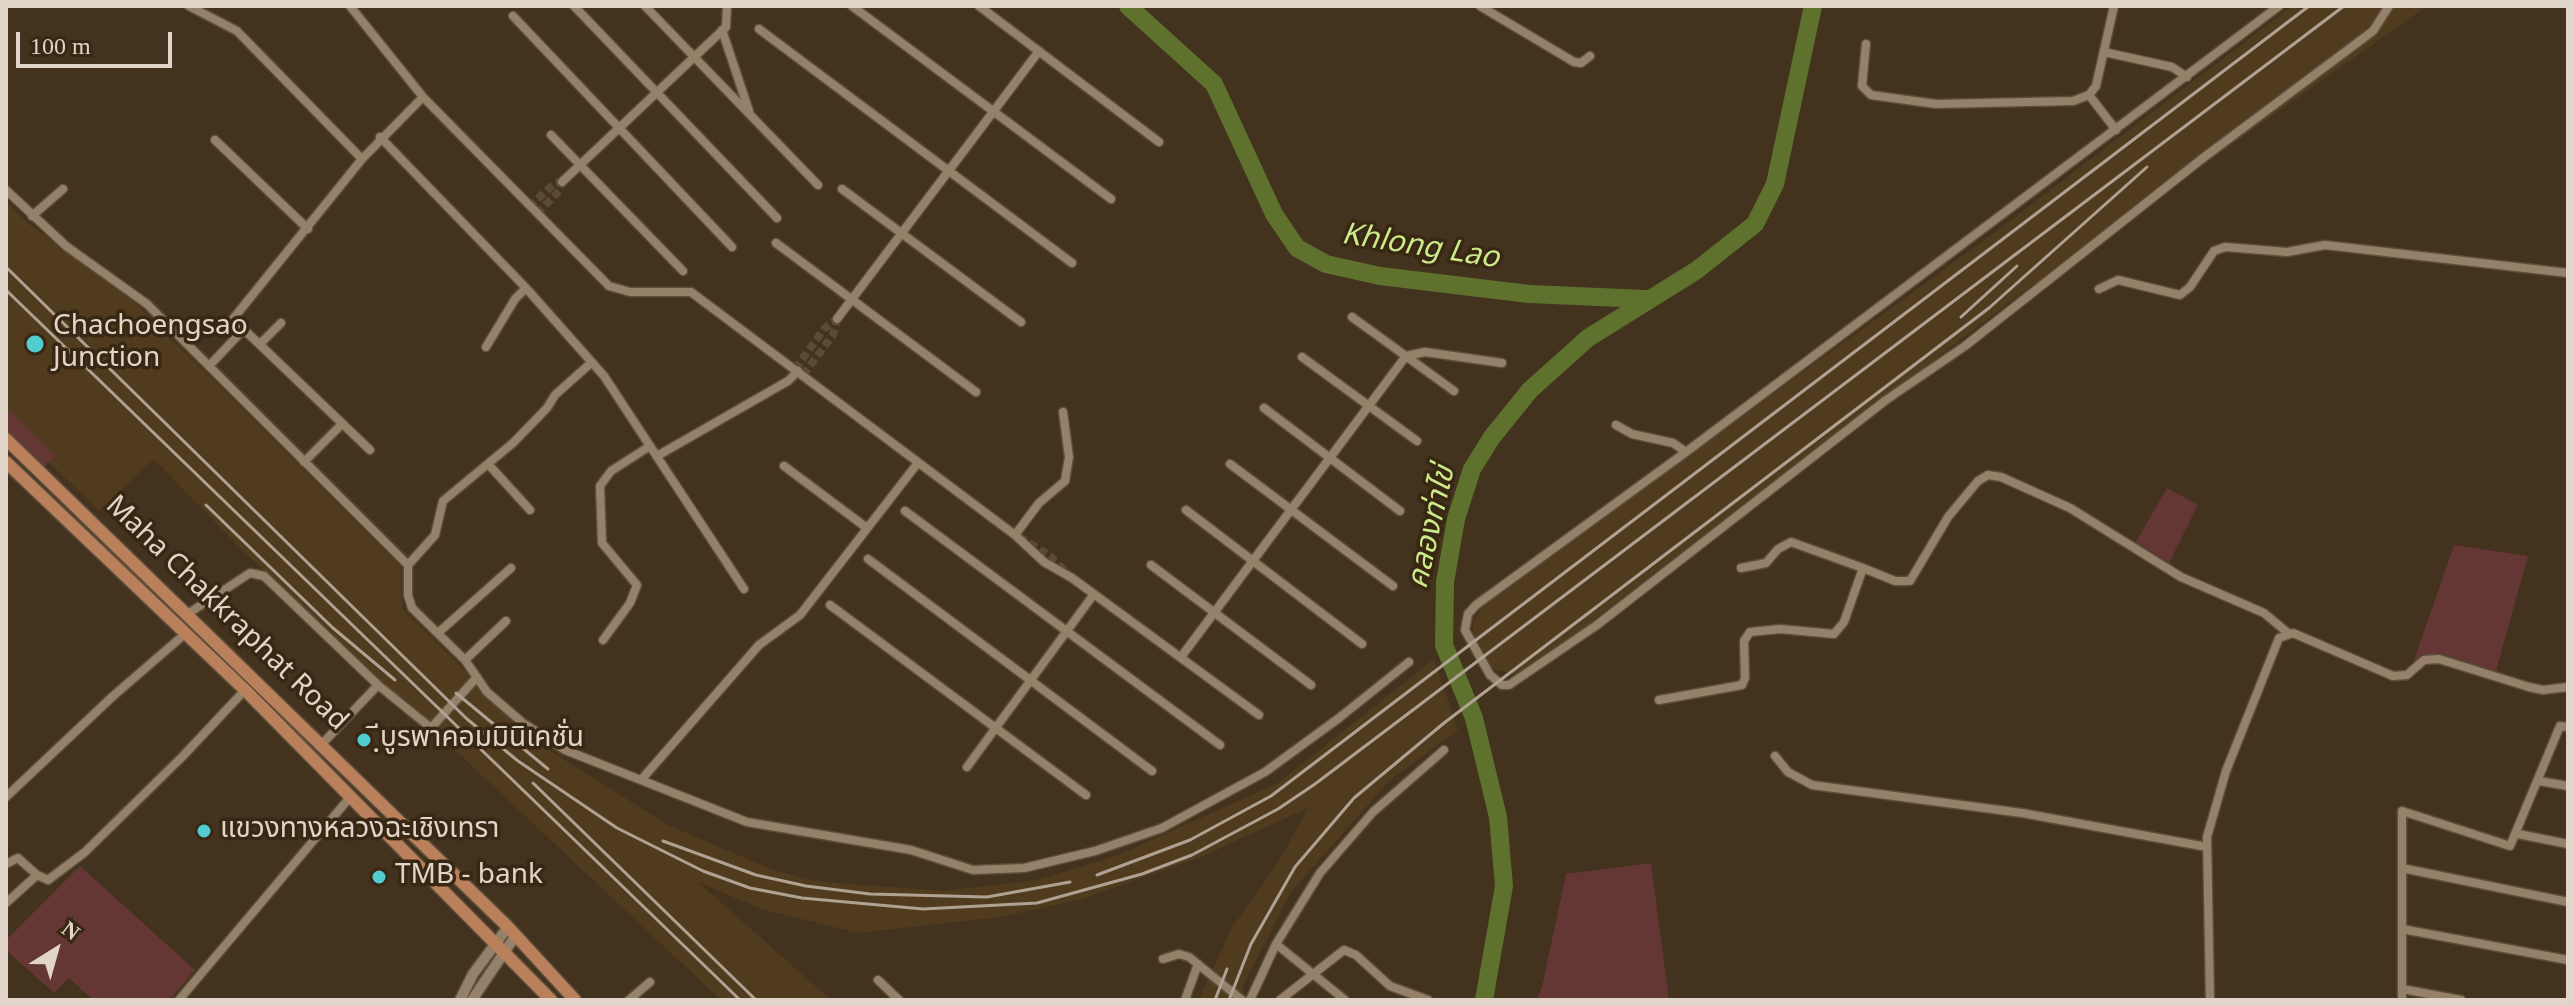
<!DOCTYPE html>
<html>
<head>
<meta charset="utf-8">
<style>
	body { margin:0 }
	#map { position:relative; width:2574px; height:1006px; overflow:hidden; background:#43321d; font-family:Georgia,serif }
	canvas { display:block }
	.frame { position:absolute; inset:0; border:8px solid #e0d5c8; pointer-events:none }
	.north { position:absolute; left:16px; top:910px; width:80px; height:80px; -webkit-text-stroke:6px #382813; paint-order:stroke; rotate:37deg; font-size:22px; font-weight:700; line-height:32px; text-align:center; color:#e0d5c8 }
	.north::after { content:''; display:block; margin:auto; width:28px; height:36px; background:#e0d5c8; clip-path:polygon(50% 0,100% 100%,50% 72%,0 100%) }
	.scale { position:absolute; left:16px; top:32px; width:156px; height:36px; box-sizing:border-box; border:4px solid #e0d5c8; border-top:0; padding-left:10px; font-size:24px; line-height:28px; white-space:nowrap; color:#e0d5c8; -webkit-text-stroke:6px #382813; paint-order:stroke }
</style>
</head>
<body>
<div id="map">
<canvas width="2574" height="1006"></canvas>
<div class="frame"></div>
<div class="north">N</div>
<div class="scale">100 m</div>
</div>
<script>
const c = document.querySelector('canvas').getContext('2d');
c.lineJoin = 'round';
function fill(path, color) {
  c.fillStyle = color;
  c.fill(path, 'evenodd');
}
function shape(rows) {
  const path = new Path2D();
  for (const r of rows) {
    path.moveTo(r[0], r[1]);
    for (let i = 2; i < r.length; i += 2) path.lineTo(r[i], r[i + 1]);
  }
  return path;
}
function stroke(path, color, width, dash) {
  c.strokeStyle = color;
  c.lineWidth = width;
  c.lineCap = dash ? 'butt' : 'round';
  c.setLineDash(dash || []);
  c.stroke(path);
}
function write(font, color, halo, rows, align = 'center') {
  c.font = font + ' Georgia,"Noto Sans Thai",serif';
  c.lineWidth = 7;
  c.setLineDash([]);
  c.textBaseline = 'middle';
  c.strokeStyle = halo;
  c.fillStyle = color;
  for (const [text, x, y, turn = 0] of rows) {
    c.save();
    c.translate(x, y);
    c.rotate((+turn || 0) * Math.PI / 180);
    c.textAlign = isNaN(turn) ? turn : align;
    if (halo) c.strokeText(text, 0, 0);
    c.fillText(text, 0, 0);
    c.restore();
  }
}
fill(shape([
	[2292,6,2427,6,2015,298,1529,670,1520,675,1495,670,1488,664,1473,632,1473,621,1485,605,1991,235],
	[6,201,29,224,129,297,401,567,402,609,541,745,668,825,773,870,814,881,943,891,1037,880,1116,856,1278,783,1434,659,1458,730,1390,780,1291,892,1244,984,1241,1000,1199,1000,1231,929,1280,859,1308,808,1201,857,1082,899,1001,917,858,933,761,909,698,882,831,1000,721,1000,243,551,154,459,99,511,6,421]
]), '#503b1f');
fill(shape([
	[6,407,55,456,44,467,6,430],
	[2167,488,2198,505,2169,563,2136,542],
	[2454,545,2528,556,2496,671,2439,653,2413,663],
	[1651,863,1669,1000,1536,1000,1542,987,1566,874],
	[80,866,195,970,170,1000,93,1000,69,978,54,993,6,950,6,940]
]), '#643634');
stroke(shape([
	[1128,6,1214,84,1274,214,1297,248,1326,264,1380,276,1529,294,1646,299],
	[1484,1000,1504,886,1498,817,1474,718,1444,645,1445,582,1456,519,1472,469,1492,437,1530,390,1588,338,1697,270,1755,224,1775,184,1813,6]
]), '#5e722e', 18);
stroke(shape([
	[529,207,555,183,562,182],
	[537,214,560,190,562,182],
	[795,369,825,328,837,319],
	[803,375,833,335,837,319],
	[1019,537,1050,556,1068,574]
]), '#5b4a37', 8, [8, 4]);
const minor = shape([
	[189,6,237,31,362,159],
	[350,6,423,97,609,286,630,292,691,292,1015,535,1044,562,1072,578,1259,715],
	[574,6,777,218],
	[645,6,818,185],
	[852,6,1111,199],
	[979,6,1159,142],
	[1480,6,1574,62,1581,63,1590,56],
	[2279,6,1686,452,1476,605,1468,614,1465,630,1490,675,1502,685,1509,685,1597,625,1886,400,1965,346,2203,158,2373,31,2389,6],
	[513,16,732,247],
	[759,29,1072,263],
	[722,30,749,111],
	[1866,44,1862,86,1871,95,1936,104,2073,101,2089,95,2096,86,2114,6],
	[2104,52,2172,67,2187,77],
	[2089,95,2116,130],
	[551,135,683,271],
	[380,137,526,288,604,376,744,589],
	[215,140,308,229],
	[562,182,726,27,727,6],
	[842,189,1021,322],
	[6,190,66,246,147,304,408,565,408,595,412,608,465,660,487,692,523,723,565,750,747,822,911,850,973,870,1024,868,1095,851,1162,828,1265,772,1339,718,1409,662],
	[32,216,63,189],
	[776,243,976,392],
	[2099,289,2118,280,2180,295,2190,287,2214,251,2225,247,2287,252,2325,245,2568,273],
	[1352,317,1454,391],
	[837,319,1039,51],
	[260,344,281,323],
	[486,347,515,299,526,288],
	[1302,357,1417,441],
	[209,366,244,329],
	[1264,408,1400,511],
	[1616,425,1632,434,1673,443,1686,452],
	[370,450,233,319,362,159,423,97],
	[657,456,788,381,798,371],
	[304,462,342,424],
	[1230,464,1393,586],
	[489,465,530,510],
	[784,466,867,528],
	[1186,510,1362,644],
	[905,511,1220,745],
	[1015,535,1039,503,1065,481,1069,457,1063,412],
	[868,559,1152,771],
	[408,565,435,535,443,501,513,443,547,408,555,395,592,362],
	[1151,565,1311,685],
	[1741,568,1766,563,1778,549,1791,542,1863,568],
	[830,605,1086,795],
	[189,613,250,573,264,576,378,685],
	[438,633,511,568],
	[603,640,630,603,637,585,602,543,600,486,611,471,650,446],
	[1181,657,1406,356,1425,352,1502,363],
	[465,660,506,621],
	[1659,700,1742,685,1745,678,1744,641,1750,632,1780,629,1834,634,1844,622,1863,568,1895,581,1910,581,1948,517,1978,481,1988,475,2001,477,2070,508,2181,577,2264,613,2288,633],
	[322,744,378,685,431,728,477,677],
	[1775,756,1788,772,1812,785,2022,813,2207,847],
	[967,767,1094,594],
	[641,780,759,645,800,615,917,464],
	[2539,781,2568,786],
	[6,797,112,697,186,633],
	[2518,834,2568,844],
	[6,864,18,858,37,875],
	[2402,868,2568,902],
	[6,903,37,875,48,880,85,852,183,756,245,690],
	[2402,929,2568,960],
	[1276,944,1345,1000],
	[1163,959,1179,954,1189,957,1242,1000],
	[878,980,899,1000],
	[2402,989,2461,1000],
	[179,1000,351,796],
	[629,1000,650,982],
	[1185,1000,1198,964],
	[1250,1000,1276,944,1320,873,1373,812,1444,750],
	[1280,1000,1344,950,1356,955,1390,986,1428,1000],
	[2210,1000,2207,837,2226,771,2279,638,2293,633,2393,676,2407,675,2424,660,2439,659,2529,687,2543,690,2568,687],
	[2402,1000,2402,811,2510,846,2560,726,2568,727]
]);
const tertiary = shape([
	[460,1000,473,974,508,927],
	[472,1000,516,935]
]);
const primary = shape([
	[6,439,508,927,575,1000],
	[6,462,245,690,551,1000]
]);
stroke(minor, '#5c4e3b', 11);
stroke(tertiary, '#5c4e3b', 13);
stroke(primary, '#5c4e3b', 15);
stroke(minor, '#958169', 8);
stroke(tertiary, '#958169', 10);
stroke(primary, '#ba805b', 12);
stroke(shape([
	[6,267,467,719,518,761,617,828,703,871,750,888,802,898,923,909,1037,903,1142,874,1192,855,1278,809,1315,784,2344,6],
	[6,290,740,1000],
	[1961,317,2017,266],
	[206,505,333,628,395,680],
	[456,693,548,769],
	[533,783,756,1000],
	[663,841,756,875,806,886,870,894,987,897,1070,882],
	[1097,875,1190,840,1271,796,2309,6],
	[1215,1000,1227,969],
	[1229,1000,1251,944,1295,867,1354,798,1444,723,1989,308,2147,167]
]), '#afa293', 3);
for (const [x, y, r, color] of [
	[35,344,10,"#51ccd1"],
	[364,740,8,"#51ccd1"],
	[204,831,8,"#51ccd1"],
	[379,877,8,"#51ccd1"]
]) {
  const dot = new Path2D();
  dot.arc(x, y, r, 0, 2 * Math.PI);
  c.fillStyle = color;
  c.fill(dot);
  stroke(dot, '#382813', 3);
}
write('28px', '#e0d5c8', '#382813', [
	["Chachoengsao",53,328],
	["Junction",53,360],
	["ฺีบูรพาคอมมินิเคชั่น",380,740],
	["แขวงทางหลวงฉะเชิงเทรา",220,831],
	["TMB - bank",395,877]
], 'left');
write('28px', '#e0d5c8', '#382813', [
	["Maha Chakkraphat Road",225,615,44]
]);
write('italic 30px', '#ccea8a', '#382813', [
	["Khlong Lao",1420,249,9],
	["คลองท่าไข่",1434,528,-77]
]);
</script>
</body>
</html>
